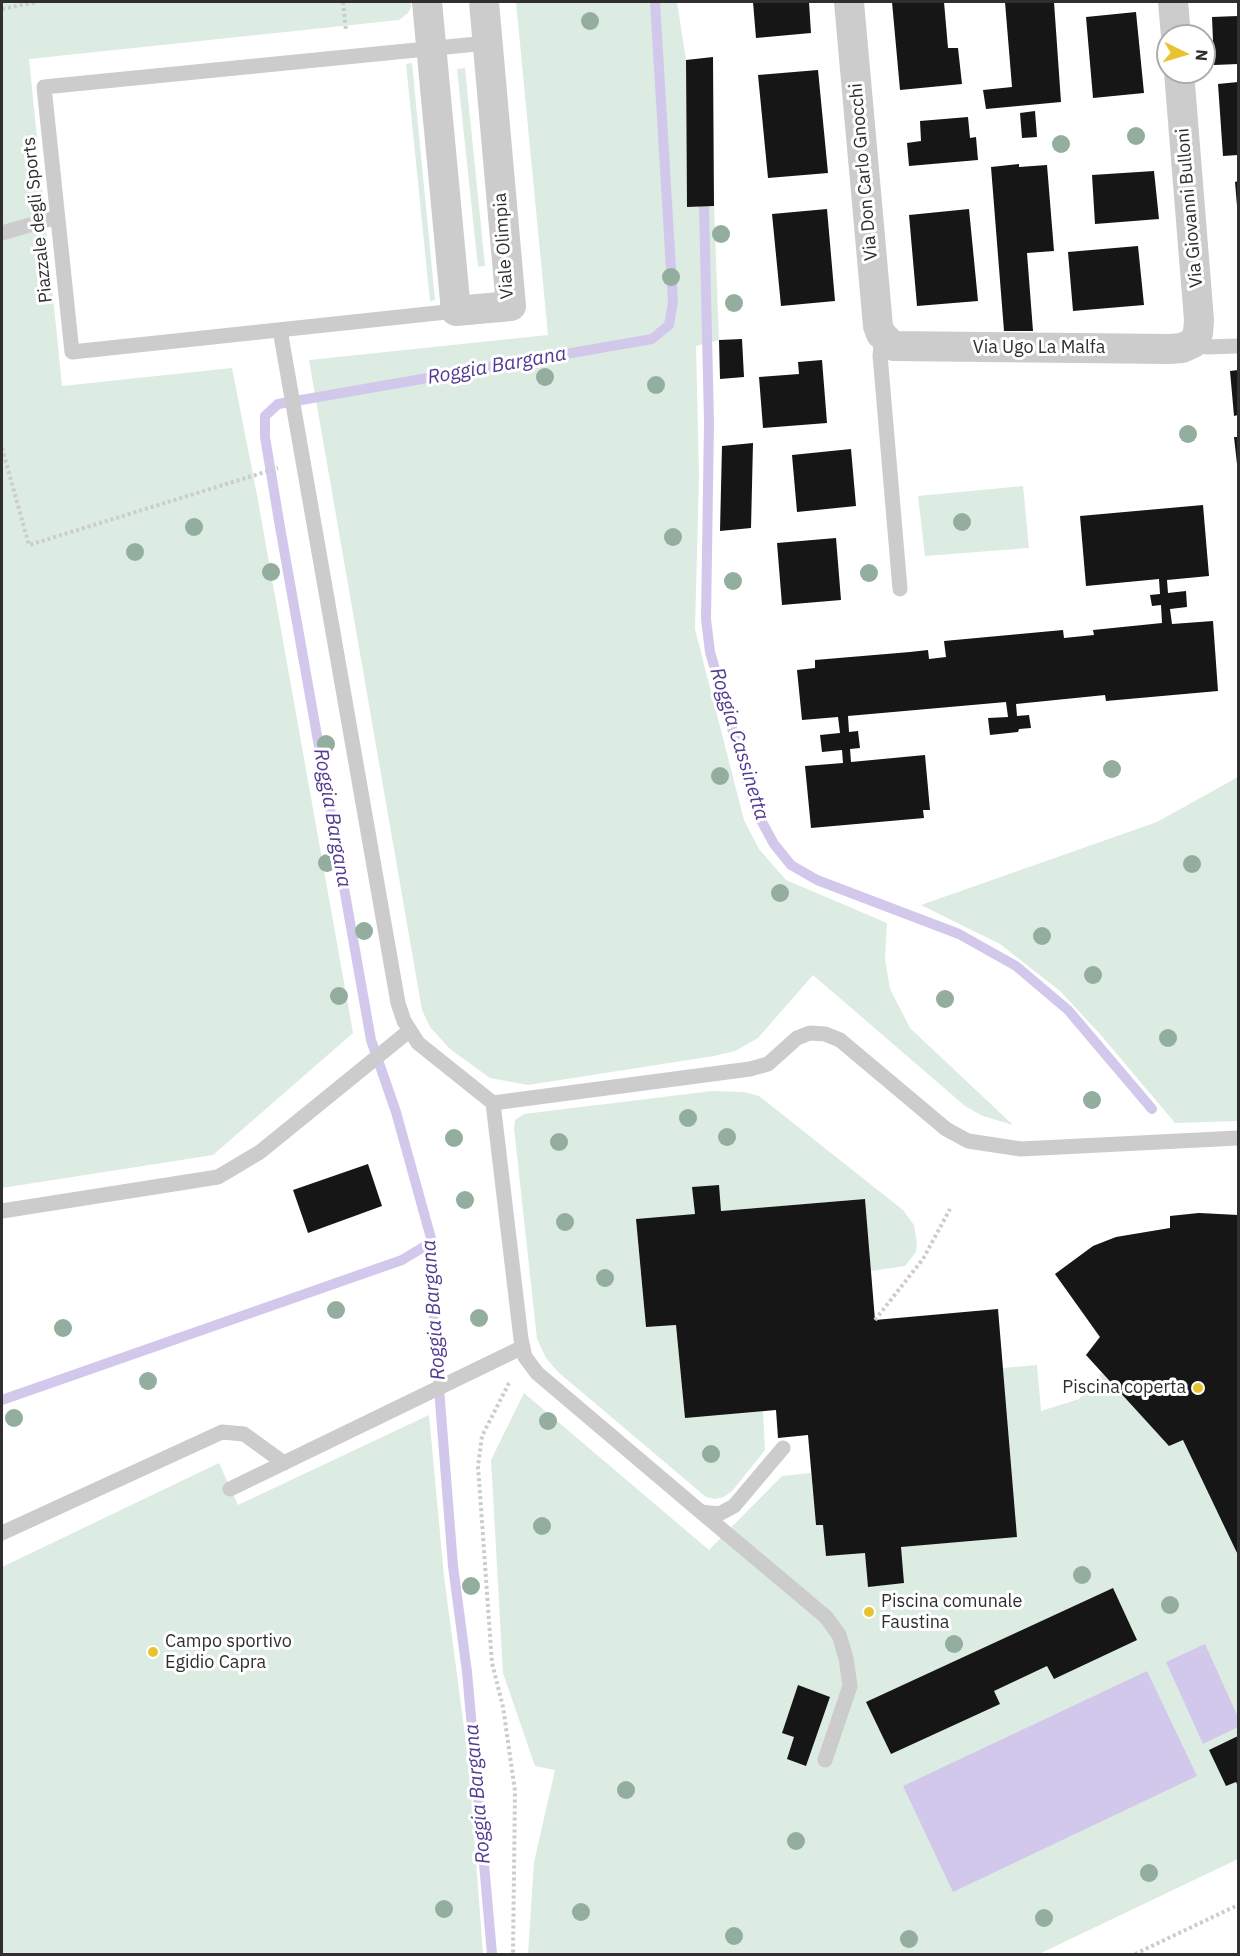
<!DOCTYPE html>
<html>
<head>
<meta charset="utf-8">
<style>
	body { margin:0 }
	#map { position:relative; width:1240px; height:1956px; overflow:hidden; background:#fff; font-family:"IBM Plex Sans",sans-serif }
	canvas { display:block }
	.frame { position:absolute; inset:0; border:3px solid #2f2f2f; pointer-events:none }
	.north { position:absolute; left:1156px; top:24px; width:60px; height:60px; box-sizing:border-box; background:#fff; border:2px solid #acacac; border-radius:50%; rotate:95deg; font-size:16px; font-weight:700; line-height:24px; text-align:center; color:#2f2f2f }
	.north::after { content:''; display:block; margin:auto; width:21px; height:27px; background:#e8c32f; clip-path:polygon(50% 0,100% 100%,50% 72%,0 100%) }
</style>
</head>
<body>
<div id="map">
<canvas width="1240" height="1956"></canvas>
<div class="frame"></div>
<div class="north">N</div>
</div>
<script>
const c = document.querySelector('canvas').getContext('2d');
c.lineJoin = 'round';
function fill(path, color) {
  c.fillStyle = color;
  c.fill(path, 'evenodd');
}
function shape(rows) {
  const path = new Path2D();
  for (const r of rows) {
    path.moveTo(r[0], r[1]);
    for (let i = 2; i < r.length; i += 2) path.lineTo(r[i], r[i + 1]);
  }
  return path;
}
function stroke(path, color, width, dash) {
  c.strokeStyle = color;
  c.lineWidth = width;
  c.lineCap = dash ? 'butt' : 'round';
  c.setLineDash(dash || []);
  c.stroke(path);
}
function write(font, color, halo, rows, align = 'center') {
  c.font = font + ' "IBM Plex Sans",sans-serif';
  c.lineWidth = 6;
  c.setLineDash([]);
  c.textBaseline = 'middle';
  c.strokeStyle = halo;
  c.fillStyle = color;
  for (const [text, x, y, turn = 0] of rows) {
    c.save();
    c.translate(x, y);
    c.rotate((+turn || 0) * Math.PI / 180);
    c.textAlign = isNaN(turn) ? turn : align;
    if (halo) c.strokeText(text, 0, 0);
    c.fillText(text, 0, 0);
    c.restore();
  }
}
fill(shape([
	[2,2,411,2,411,7,408,13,399,20,29,59,62,386,232,368,257,495,353,1033,213,1155,2,1188],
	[516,2,677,2,686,60,687,207,714,206,719,340,696,346,699,474,695,629,744,820,759,849,786,880,887,923,885,959,890,989,910,1028,1013,1125,983,1116,965,1106,813,975,758,1038,735,1051,714,1056,528,1085,490,1078,450,1049,430,1027,422,1010,309,360,548,335],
	[412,63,435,300,430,301,406,64],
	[465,68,485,266,478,267,457,69],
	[1023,486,1029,548,925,556,918,496],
	[1238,777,1238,1121,1175,1123,1100,1034,1060,991,1000,944,921,905,1157,822],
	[712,1091,744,1092,759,1096,903,1210,914,1225,917,1243,916,1252,905,1266,871,1271,865,1199,721,1211,718,1185,692,1187,695,1214,636,1219,646,1327,676,1325,685,1417,763,1411,765,1450,733,1490,724,1497,715,1499,706,1497,558,1372,546,1358,537,1339,514,1128,515,1120,524,1114],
	[1199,1213,1238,1215,1238,1859,1039,1954,528,1954,534,1862,555,1770,535,1766,503,1673,491,1460,524,1393,709,1550,782,1476,811,1473,816,1525,906,1518,909,1546,1017,1537,1003,1368,1037,1365,1041,1411,1079,1399,1102,1373,1086,1355,1099,1337,1055,1274,1093,1246,1116,1237,1170,1228,1170,1216],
	[429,1415,444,1576,469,1766,483,1954,2,1954,2,1567,219,1463,238,1505]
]), '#dcece2');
fill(shape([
	[1205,1644,1238,1717,1238,1727,1203,1744,1166,1662],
	[1147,1671,1197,1776,953,1892,903,1786]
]), '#d2c8ec');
stroke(shape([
	[704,206,709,422,706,619,710,652,756,811,774,844,791,865,817,880,959,934,1016,966,1068,1010,1152,1109],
	[2,1400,402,1260,432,1242],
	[492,1954,467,1672,453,1566,434,1325,432,1242,396,1112,371,1040,280,527,265,437,265,416,278,404,652,339,669,325,673,302,655,2]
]), '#d2c8ec', 10);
fill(shape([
	[753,2,809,2,811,33,756,38],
	[892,2,944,2,948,48,958,48,962,84,900,90],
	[1005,2,1054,2,1061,102,986,109,983,90,1012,87],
	[1136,12,1144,93,1093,98,1086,17],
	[1238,16,1238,64,1214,65,1212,17],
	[713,57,714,206,687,207,686,60],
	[818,70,828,173,768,178,758,75],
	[1238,82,1238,155,1223,156,1218,84],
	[1035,111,1037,137,1022,138,1020,113],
	[968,117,970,138,976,137,978,160,909,166,907,143,921,141,920,121],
	[1019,164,1019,167,1047,165,1054,251,1027,253,1033,331,1004,331,991,167],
	[1154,171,1159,219,1095,224,1092,175],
	[1238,181,1238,206,1237,206,1235,182],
	[827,209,835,301,781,306,772,214],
	[969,209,978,301,917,306,909,215],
	[1138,246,1144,305,1073,311,1068,252],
	[742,339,744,377,720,379,719,340],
	[822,360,827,423,763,428,759,377,799,374,798,362],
	[1238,370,1238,415,1234,416,1230,371],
	[1234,437,1238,437,1238,464,1237,464],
	[753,443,751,528,720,531,722,446],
	[851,449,856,506,797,512,792,455],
	[1203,505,1209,576,1167,580,1168,593,1186,591,1187,607,1170,609,1172,624,1213,621,1218,691,1106,701,1105,695,1016,704,1017,716,1029,715,1031,728,1019,729,1018,732,990,735,988,718,1008,717,1006,702,848,716,849,732,858,731,860,748,850,749,851,762,925,755,930,810,923,810,924,818,811,828,805,766,843,763,842,750,822,752,820,735,840,733,838,717,802,720,797,670,815,668,815,660,910,652,928,650,929,659,946,657,944,641,1063,630,1064,638,1094,635,1093,630,1162,623,1161,605,1152,606,1150,595,1160,594,1159,579,1086,586,1080,516],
	[836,538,841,600,782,605,777,543],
	[368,1164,382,1206,308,1233,293,1190],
	[719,1185,721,1211,865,1199,875,1320,998,1309,1017,1537,901,1547,904,1583,868,1587,865,1553,826,1556,823,1525,816,1525,808,1435,778,1438,776,1410,685,1418,676,1325,646,1327,636,1219,695,1214,692,1187],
	[1199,1213,1238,1215,1238,1555,1183,1440,1169,1446,1086,1355,1100,1337,1055,1274,1093,1246,1116,1237,1170,1228,1170,1216],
	[1113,1588,1137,1640,1054,1679,1047,1666,994,1691,1000,1704,891,1754,866,1702],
	[798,1685,830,1697,806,1766,787,1759,794,1737,782,1733],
	[1238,1736,1238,1786,1236,1782,1226,1786,1209,1750]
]), '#161616');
stroke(shape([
	[343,2,346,31],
	[2,9,37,2],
	[2,448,29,545,278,468],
	[875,1320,923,1259,950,1209],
	[509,1383,482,1436,478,1466,492,1663,503,1707,515,1791,513,1954],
	[1135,1954,1238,1905]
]), '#ccc', 4, [3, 3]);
stroke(shape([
	[2,233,57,217],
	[456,311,72,352,44,87,487,43],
	[280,330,398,1003,404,1021,418,1043,493,1103,750,1069,768,1064,797,1038,810,1033,825,1034,840,1040,946,1129,968,1141,1021,1149,1238,1138],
	[886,340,881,347,880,355,900,589],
	[1193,343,1207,347,1238,346],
	[493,1103,521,1339,525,1357,537,1373,701,1512,719,1514,734,1506,783,1448],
	[2,1211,218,1177,260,1152,409,1031],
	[230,1489,523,1347],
	[701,1512,826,1617,839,1635,846,1658,850,1686,825,1760],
	[2,1533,222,1432,244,1434,284,1463]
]), '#ccc', 15);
stroke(shape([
	[427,2,456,311,511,306,484,2],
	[849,2,878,326,881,334,893,346,1169,349,1182,348,1193,343,1198,333,1199,320,1179,72],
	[1173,2,1176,36]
]), '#ccc', 30);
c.fillStyle = '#93ae9e';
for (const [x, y] of [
	[590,21],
	[1136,136],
	[1061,144],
	[721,234],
	[671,277],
	[734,303],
	[545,377],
	[656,385],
	[1188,434],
	[962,522],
	[194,527],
	[673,537],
	[135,552],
	[271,572],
	[869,573],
	[733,581],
	[326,744],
	[1112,769],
	[720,776],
	[327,863],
	[1192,864],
	[780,893],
	[364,931],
	[1042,936],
	[1093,975],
	[339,996],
	[945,999],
	[1168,1038],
	[1092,1100],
	[688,1118],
	[727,1137],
	[454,1138],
	[559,1142],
	[465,1200],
	[565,1222],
	[605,1278],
	[336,1310],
	[479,1318],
	[63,1328],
	[148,1381],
	[14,1418],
	[548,1421],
	[711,1454],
	[542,1526],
	[1082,1575],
	[471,1586],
	[1170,1605],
	[954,1644],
	[626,1790],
	[796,1841],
	[1149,1873],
	[444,1909],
	[581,1912],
	[1044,1918],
	[734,1936],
	[909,1939]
]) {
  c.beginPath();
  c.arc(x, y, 9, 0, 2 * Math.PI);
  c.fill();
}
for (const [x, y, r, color] of [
	[1198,1388,6,"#e8c32f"],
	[869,1612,6,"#e8c32f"],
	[153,1652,6,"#e8c32f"]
]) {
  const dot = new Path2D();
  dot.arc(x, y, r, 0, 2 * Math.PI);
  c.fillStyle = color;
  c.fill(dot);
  stroke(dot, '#fff', 2);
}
write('18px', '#2f2f2f', '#fff', [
	["Via Don Carlo Gnocchi",864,172,-95],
	["Via Giovanni Bulloni",1190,208,-95],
	["Piazzale degli Sports",38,220,-96],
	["Viale Olimpia",504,246,-94],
	["Via Ugo La Malfa",1039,348]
]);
write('18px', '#2f2f2f', '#fff', [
	["Piscina coperta",1186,1388,"right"],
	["Piscina comunale",881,1602],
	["Faustina",881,1623],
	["Campo sportivo",165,1642],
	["Egidio Capra",165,1663]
], 'left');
write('italic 20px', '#523b92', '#fff', [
	["Roggia Bargana",497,366,-10],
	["Roggia Cassinetta",739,744,73],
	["Roggia Bargana",332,818,80],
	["Roggia Bargana",434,1310,-94],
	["Roggia Bargana",478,1794,-95]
]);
</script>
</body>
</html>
